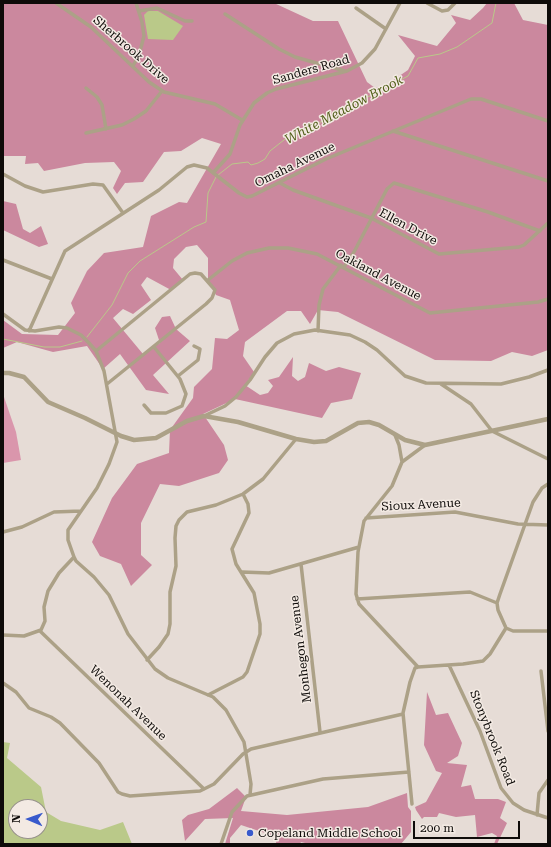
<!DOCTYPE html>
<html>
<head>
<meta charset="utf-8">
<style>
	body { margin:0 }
	#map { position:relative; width:551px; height:847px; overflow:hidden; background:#e6dcd6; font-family:"Roboto Serif",serif }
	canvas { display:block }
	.frame { position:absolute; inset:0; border:4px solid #0e0b09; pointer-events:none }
	.north { position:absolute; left:8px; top:799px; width:40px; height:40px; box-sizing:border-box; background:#f3eae3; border:1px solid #97918c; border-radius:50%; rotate:272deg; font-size:11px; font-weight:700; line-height:16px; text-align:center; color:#0e0b09 }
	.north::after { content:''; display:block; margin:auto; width:14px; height:18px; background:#395acc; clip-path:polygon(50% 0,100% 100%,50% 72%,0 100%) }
	.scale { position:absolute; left:413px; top:821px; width:107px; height:18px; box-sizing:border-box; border:2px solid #0e0b09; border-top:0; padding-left:5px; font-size:12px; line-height:14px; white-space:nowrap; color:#0e0b09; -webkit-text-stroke:3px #f3eae3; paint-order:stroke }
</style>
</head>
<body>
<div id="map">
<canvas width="551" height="847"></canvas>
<div class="frame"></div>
<div class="north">N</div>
<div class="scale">200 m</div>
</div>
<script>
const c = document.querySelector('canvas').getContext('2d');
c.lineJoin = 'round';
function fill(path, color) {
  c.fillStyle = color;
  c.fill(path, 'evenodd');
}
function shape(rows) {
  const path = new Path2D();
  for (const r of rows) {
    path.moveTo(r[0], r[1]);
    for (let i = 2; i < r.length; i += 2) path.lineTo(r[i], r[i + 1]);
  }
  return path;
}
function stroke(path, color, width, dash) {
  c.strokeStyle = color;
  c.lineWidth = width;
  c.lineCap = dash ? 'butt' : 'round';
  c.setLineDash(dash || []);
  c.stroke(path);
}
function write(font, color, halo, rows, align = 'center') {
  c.font = font + ' "Roboto Serif",serif';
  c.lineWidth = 3;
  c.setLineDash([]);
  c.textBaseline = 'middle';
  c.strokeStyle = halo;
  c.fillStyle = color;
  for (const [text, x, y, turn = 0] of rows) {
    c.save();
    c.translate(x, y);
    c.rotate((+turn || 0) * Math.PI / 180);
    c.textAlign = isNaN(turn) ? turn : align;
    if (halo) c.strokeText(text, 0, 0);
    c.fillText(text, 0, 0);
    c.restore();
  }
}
fill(shape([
	[3,394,16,432,21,460,3,463]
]), '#da96ac');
fill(shape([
	[3,3,274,3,313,21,338,21,367,82,375,88,386,85,408,70,415,56,398,35,437,46,456,23,451,15,470,20,483,8,487,3,514,3,523,20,548,25,548,350,532,356,512,352,491,361,435,360,338,312,318,310,310,324,301,311,287,311,245,342,243,356,254,372,245,385,260,395,268,393,273,386,268,380,279,377,293,357,292,376,298,381,305,377,309,363,326,371,339,367,361,373,352,399,331,403,322,418,235,399,203,414,224,445,228,460,219,473,179,486,160,484,141,523,141,555,152,565,131,586,121,564,100,556,92,542,112,498,137,464,169,453,170,430,193,398,194,387,212,369,215,338,227,339,239,330,230,300,216,295,208,281,208,258,197,245,186,247,174,259,173,268,183,280,171,290,147,277,141,285,151,300,133,314,123,309,113,318,143,354,160,343,155,328,162,317,170,316,176,329,190,341,153,375,169,394,146,390,120,354,103,369,87,346,53,352,17,342,3,348,3,320,22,334,58,335,75,313,71,303,87,271,104,253,143,247,151,216,179,202,187,203,221,144,202,138,181,151,164,152,143,182,125,183,117,194,113,188,121,171,114,162,85,163,44,171,38,163,25,164,26,156,3,156],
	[3,201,16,204,23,229,30,233,41,226,48,244,39,247,3,230],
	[427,692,436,715,448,713,462,743,458,756,447,763,467,765,461,787,471,785,475,799,498,799,506,802,500,818,507,823,497,844,494,844,497,836,492,833,477,837,475,815,456,817,439,813,437,817,424,817,422,819,416,810,415,807,426,802,442,773,436,771,424,745],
	[237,788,246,797,241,811,287,815,368,807,407,793,408,807,411,811,411,832,401,844,309,844,301,842,300,844,281,844,276,843,277,837,241,825,230,838,230,844,225,844,233,818,205,819,185,841,182,820,188,815,209,809]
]), '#cb889e');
fill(shape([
	[148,11,158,11,183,26,173,40,148,39,144,15],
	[3,742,10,743,7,758,41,787,46,812,61,821,100,830,123,822,132,844,3,844],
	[16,807,40,807,40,831,16,831]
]), '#bac989');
stroke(shape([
	[218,175,232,164,248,162,251,165,258,163,265,159,270,151,289,136,305,132,327,118,408,76,418,58,440,54,457,47,492,23,496,3],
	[87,337,112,305,128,273,140,261,194,227,206,222,208,193,216,177],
	[3,339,44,347,60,347,82,341]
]), '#bac989', 1);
stroke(shape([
	[56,3,91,27,149,82,164,92,215,104,242,120],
	[427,3,442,11,448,10,455,3],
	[356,8,386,29],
	[139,11,157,8,185,21,192,21],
	[225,14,279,49,295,57,345,71],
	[133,66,139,55,144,36,142,22,136,3],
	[86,88,97,97,102,105,106,129],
	[393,131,548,181],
	[86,133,122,125,134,119,146,111,162,91],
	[213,173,230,154,240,125,254,103,267,93,276,89,347,71,362,63,375,49,400,3],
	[3,174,25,186,43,192,93,184,103,185,123,213],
	[280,183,293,190,371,218,439,254,519,247,524,245,548,223],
	[3,260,52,279],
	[344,267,354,252,387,189,394,183,488,212,540,231],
	[208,280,232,261,247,253,269,248,288,248,317,254,430,313,538,302,548,299],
	[3,314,25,330,35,331,59,327,67,328,81,335,89,343,96,351,104,371,117,442,109,464,97,488,68,530,68,540,74,557,59,573,48,591,44,607,45,621,41,630,24,636,3,635],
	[29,331,65,251,159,190,187,167,194,165,207,168,239,193,247,197,252,196,326,159,471,99,481,99,548,121],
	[318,331,319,305,323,289,341,265],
	[96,351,190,274,195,273,201,274,215,290,212,298,206,304,107,384],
	[178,376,198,360,200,349,194,346],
	[441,384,471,404,492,431,548,459],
	[144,405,151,413,166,413,182,406,186,394,180,379,154,347],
	[204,416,225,406,236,397,250,380,265,357,277,343,294,334,315,330,350,335,365,342,377,350,405,376,426,383,501,384,529,377,548,370],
	[395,435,399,445,402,462,392,486,364,521,358,552,356,594,359,604,418,667],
	[402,462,425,445],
	[366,518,455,512,518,524,548,525],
	[3,532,22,527,54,512,81,511],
	[74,557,76,561,94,577,109,595,128,634,155,669,168,678,213,697,226,710,244,742,251,784,250,795],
	[301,564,320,732],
	[242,572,269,573,359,547],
	[357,599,470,592,497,603],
	[506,628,498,610,497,603,500,594,533,502,542,488,548,484],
	[506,628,513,631,548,631],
	[40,631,204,789],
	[147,660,159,647,168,634,170,624,170,592,176,566,175,538,176,526,179,520,187,512,216,505,243,494,263,479,296,439],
	[449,665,480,731,501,788,513,803,524,810,548,818],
	[418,667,463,664,483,661,490,654,506,628],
	[541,671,548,731],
	[3,683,16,692,29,708,51,717,60,723,99,763,118,792,122,794,130,796,200,791,214,784,243,754,251,749,403,714],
	[208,695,243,677,247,672,260,634,260,624,254,593,236,564,232,549,249,513,248,504,243,494],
	[412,804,403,713,410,682,415,668,418,667],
	[537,815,539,793,548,780],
	[221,844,232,812,247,796,323,779,409,772]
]), '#aca187', 3.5);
stroke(shape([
	[3,373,9,373,24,377,48,402,85,418,121,436,134,440,156,438,187,421,204,416,238,422,296,439,314,442,326,441,358,423,369,422,379,425,405,440,425,445,548,419]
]), '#aca187', 4.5);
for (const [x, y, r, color] of [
	[250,833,4,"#395acc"]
]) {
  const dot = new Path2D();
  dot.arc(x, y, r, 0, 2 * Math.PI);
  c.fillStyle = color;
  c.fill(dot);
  stroke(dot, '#f3eae3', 1.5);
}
write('12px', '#0e0b09', '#f3eae3', [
	["Sherbrook Drive",131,50,41],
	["Sanders Road",311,70,-16],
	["Omaha Avenue",295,165,-26],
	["Ellen Drive",408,227,28],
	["Oakland Avenue",378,275,28],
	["Sioux Avenue",421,505,-3],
	["Monhegon Avenue",301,649,-97],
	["Wenonah Avenue",128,703,44],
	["Stonybrook Road",492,738,68]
]);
write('12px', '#0e0b09', '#f3eae3', [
	["Copeland Middle School",258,833]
], 'left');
write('italic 13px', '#515e18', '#f3eae3', [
	["White Meadow Brook",344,110,-28]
]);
</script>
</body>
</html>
